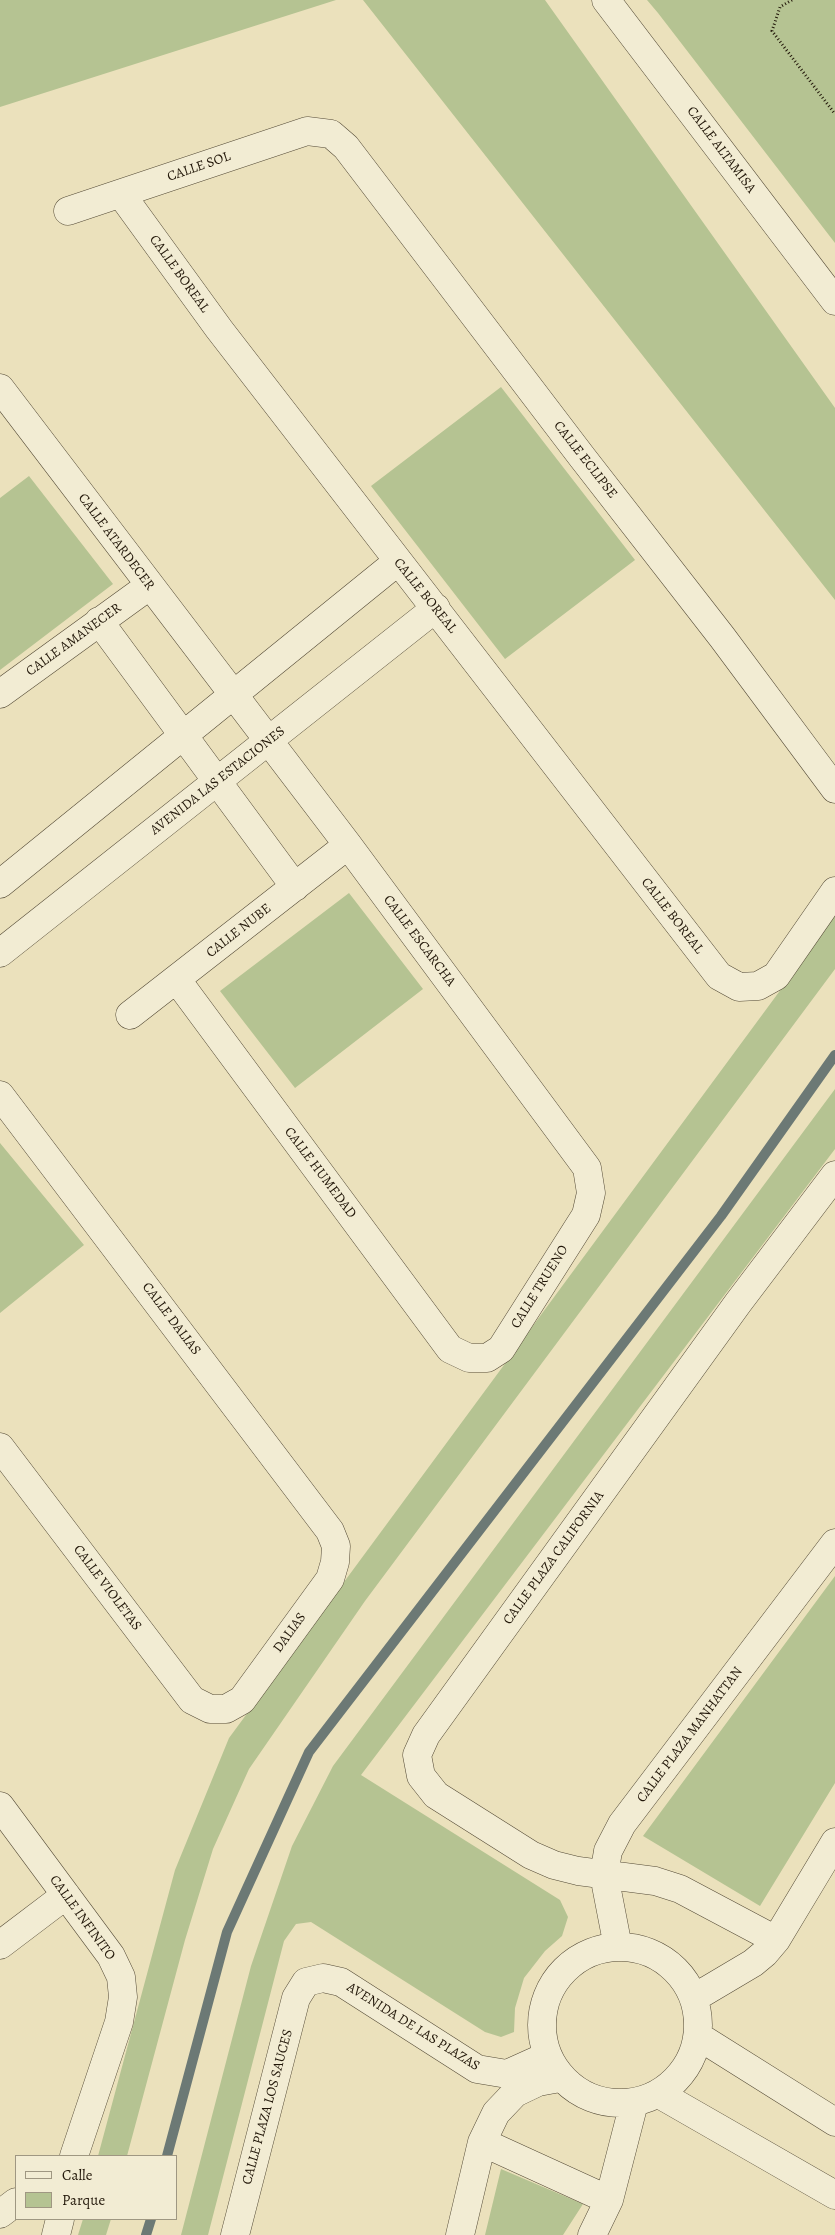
<!DOCTYPE html>
<html>
<head>
<meta charset="utf-8">
<style>
	body { margin:0 }
	#map { position:relative; width:835px; height:2235px; overflow:hidden; background:#ebe1bc; font-family:Alegreya,serif }
	canvas { display:block }
	.legend { position:absolute; left:15px; top:2155px; width:162px; height:65px; box-sizing:border-box; background:#f2ecd3; border:1px solid #9f9782; margin:0; padding:6px 9px; list-style:none; font-size:15px; color:#221709 }
	.legend li { display:flex; align-items:center; gap:10px; height:25px }
	.legend b { width:25px; border:1px solid #9f9782 }
</style>
</head>
<body>
<div id="map">
<canvas width="835" height="2235"></canvas>
<ul class="legend">
<li><b style="height:6px;background:#f2ecd3"></b>Calle</li>
<li><b style="height:14px;background:#b5c392"></b>Parque</li>
</ul>
</div>
<script>
const c = document.querySelector('canvas').getContext('2d');
c.lineJoin = 'round';
function fill(path, color) {
  c.fillStyle = color;
  c.fill(path, 'evenodd');
}
function shape(rows) {
  const path = new Path2D();
  for (const r of rows) {
    if (r.length === 3) {
      path.moveTo(r[0] + r[2], r[1]);
      path.arc(r[0], r[1], r[2], 0, 2 * Math.PI);
      continue;
    }
    path.moveTo(r[0], r[1]);
    for (let i = 2; i < r.length; i += 2) path.lineTo(r[i], r[i + 1]);
  }
  return path;
}
function stroke(path, color, width, dash) {
  c.strokeStyle = color;
  c.lineWidth = width;
  c.lineCap = dash ? 'butt' : 'round';
  c.setLineDash(dash || []);
  c.stroke(path);
}
function write(font, color, halo, rows, align = 'center') {
  c.font = font + ' Alegreya,serif';
  c.lineWidth = 4;
  c.setLineDash([]);
  c.textBaseline = 'middle';
  c.strokeStyle = halo;
  c.fillStyle = color;
  for (const [text, x, y, turn = 0] of rows) {
    c.save();
    c.translate(x, y);
    c.rotate((+turn || 0) * Math.PI / 180);
    c.textAlign = isNaN(turn) ? turn : align;
    if (halo) c.strokeText(text, 0, 0);
    c.fillText(text, 0, 0);
    c.restore();
  }
}
fill(shape([
	[0,0,336,0,0,107],
	[363,0,545,0,835,408,835,600],
	[647,0,835,0,835,243,658,13],
	[501,387,635,560,505,659,371,486],
	[29,476,113,584,0,670,0,498],
	[349,893,423,989,295,1088,220,991],
	[835,916,835,969,365,1601,249,1769,213,1849,185,1940,127,2156,98,2156,175,1870,229,1738],
	[835,1089,835,1149,361,1775,560,1900,568,1917,562,1936,545,1951,524,1978,515,2008,514,2032,501,2037,485,2032,311,1922,296,1924,284,1941,208,2235,181,2235,251,1966,292,1846,333,1766],
	[0,1143,84,1245,0,1313],
	[835,1576,835,1783,760,1906,643,1836],
	[501,2169,583,2204,563,2235,485,2235],
	[83,2219,111,2219,106,2235,78,2235]
]), '#b5c392');
stroke(shape([
	[167,2156,227,1932,309,1752,721,1216,835,1055],
	[146,2235,151,2219]
]), '#6c7975', 10);
const street = shape([
	[606,0,835,301],
	[121,194,219,329,719,976,739,987,758,986,776,976,835,891],
	[68,211,307,131,331,134,346,147,582,457,722,637,835,789],
	[0,388,348,845,587,1168,591,1193,586,1215,501,1349,487,1358,469,1358,450,1349,177,980],
	[99,621,295,887],
	[0,694,149,586],
	[0,884,397,562],
	[0,953,436,608],
	[130,1015,348,845],
	[0,1095,330,1531,336,1546,335,1562,330,1579,242,1700,226,1709,210,1709,192,1700,0,1447],
	[0,1806,111,1956,121,1977,123,1997,119,2022,74,2156],
	[776,1940,680,1889,655,1881,578,1871,554,1865,531,1855,436,1795,421,1776,417,1755,426,1735,738,1303,835,1175],
	[0,1945,66,1895],
	[620,2025,78],
	[618,1947,604,1875,608,1851,622,1824,835,1543],
	[694,1998,753,1963,765,1953,776,1940,835,1842],
	[698,2036,835,2122],
	[659,2094,835,2195],
	[482,2142,609,2200],
	[0,2214,16,2202],
	[56,2235,60,2219],
	[235,2235,296,1998,306,1982,323,1978,341,1982,477,2069,507,2074,547,2056],
	[460,2235,482,2142,496,2113,515,2093,538,2082,560,2078],
	[592,2235,609,2200,634,2103]
]);
stroke(street, '#544a36', 29);
stroke(shape([
	[792,0,780,7,772,31,835,114]
]), '#221709', 3, [1, 2.5]);
stroke(street, '#f2ecd3', 28);
write('14px', '#221709', '#f2ecd3', [
	["CALLE ALTAMISA",721,150,53],
	["CALLE SOL",199,167,-19],
	["CALLE BOREAL",179,274,54],
	["CALLE ECLIPSE",585,460,52],
	["CALLE ATARDECER",116,542,53],
	["CALLE BOREAL",425,596,51],
	["CALLE AMANECER",74,640,-36],
	["AVENIDA LAS ESTACIONES",218,781,-38],
	["CALLE BOREAL",672,916,52],
	["CALLE NUBE",239,931,-38],
	["CALLE ESCARCHA",419,941,53],
	["CALLE HUMEDAD",320,1173,53],
	["CALLE TRUENO",540,1287,-58],
	["CALLE DALIAS",171,1319,53],
	["CALLE PLAZA CALIFORNIA",554,1558,-54],
	["CALLE VIOLETAS",107,1588,53],
	["DALIAS",290,1633,-54],
	["CALLE PLAZA MANHATTAN",690,1735,-53],
	["CALLE INFINITO",82,1918,54],
	["AVENIDA DE LAS PLAZAS",413,2027,32],
	["CALLE PLAZA LOS SAUCES",268,2107,-75]
]);
</script>
</body>
</html>
